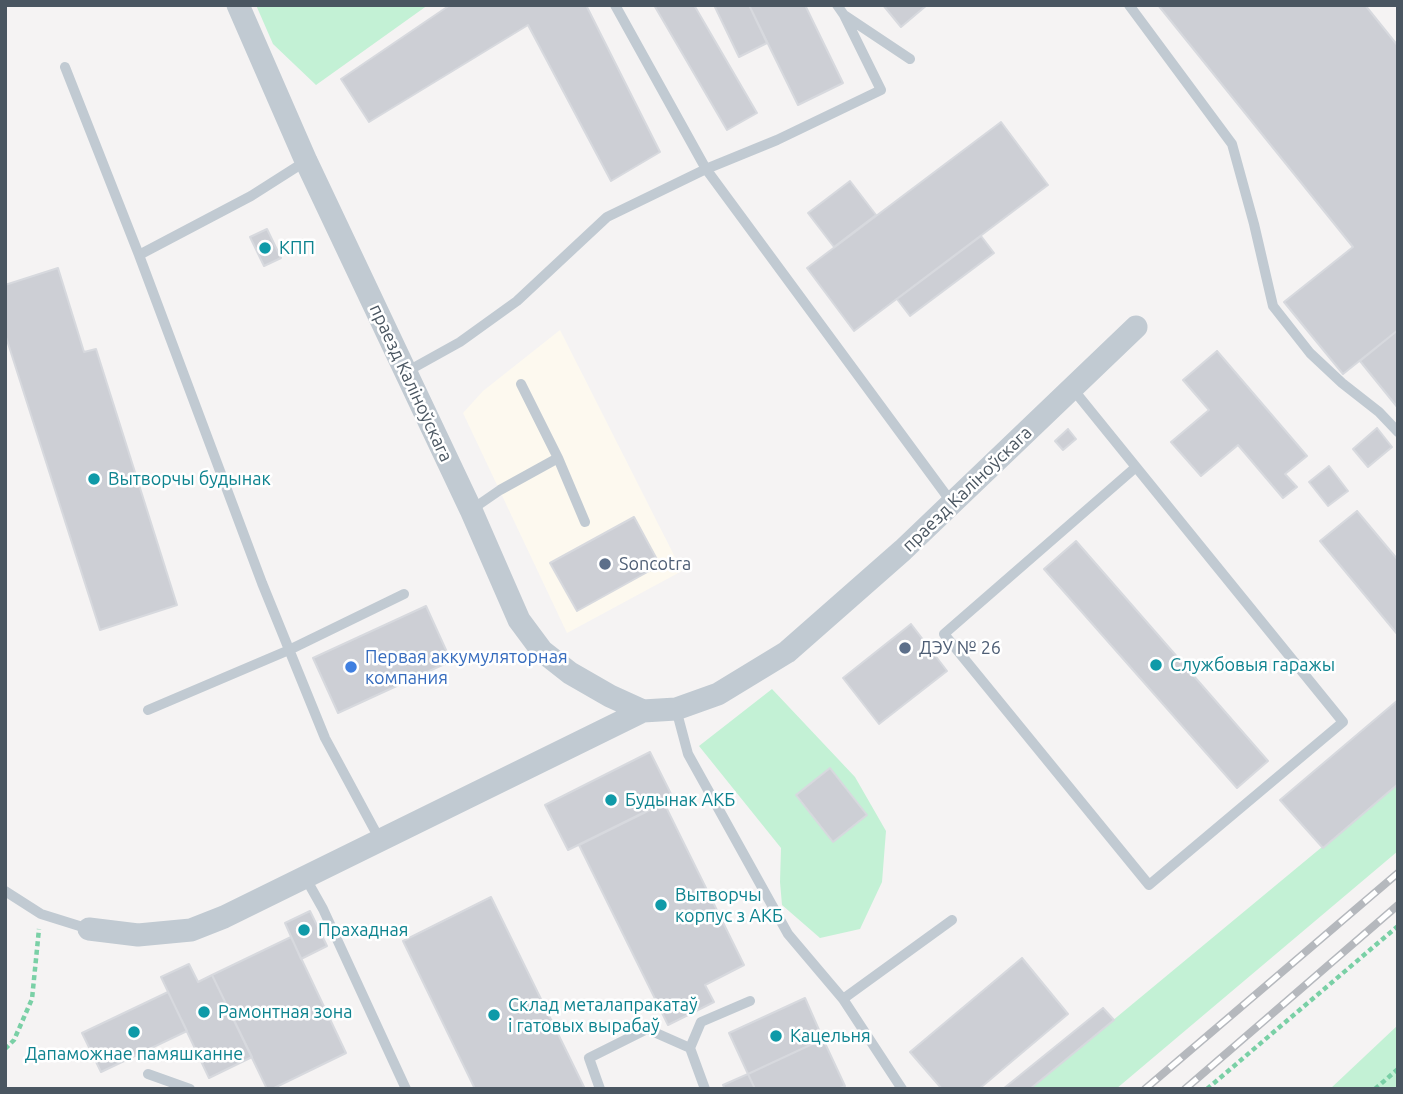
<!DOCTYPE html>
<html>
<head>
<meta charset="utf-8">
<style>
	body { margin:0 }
	#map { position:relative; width:1403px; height:1094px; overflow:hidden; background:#f5f3f3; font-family:Ubuntu,sans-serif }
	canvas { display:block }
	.frame { position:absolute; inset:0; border:7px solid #4a5661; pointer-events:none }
</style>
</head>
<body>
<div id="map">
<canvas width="1403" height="1094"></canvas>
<div class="frame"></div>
</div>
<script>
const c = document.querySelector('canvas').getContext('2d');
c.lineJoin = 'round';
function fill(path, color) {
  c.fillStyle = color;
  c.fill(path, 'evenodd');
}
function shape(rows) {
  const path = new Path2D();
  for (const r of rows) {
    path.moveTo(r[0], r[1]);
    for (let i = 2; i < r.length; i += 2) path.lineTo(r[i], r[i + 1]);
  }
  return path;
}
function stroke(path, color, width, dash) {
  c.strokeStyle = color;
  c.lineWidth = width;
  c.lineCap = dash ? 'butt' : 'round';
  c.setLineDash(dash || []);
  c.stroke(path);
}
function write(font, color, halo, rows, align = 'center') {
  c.font = font + ' Ubuntu,sans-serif';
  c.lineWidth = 5;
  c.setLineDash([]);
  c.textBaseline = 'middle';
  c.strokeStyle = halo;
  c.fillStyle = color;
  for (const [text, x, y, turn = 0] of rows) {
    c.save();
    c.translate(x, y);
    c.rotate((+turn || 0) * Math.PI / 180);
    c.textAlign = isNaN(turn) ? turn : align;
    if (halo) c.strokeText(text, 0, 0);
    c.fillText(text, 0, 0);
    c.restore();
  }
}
fill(shape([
	[560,330,682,571,567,633,463,413,483,391]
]), '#fdf9ef');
fill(shape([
	[256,5,428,5,316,85,273,44],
	[772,689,855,777,886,831,882,882,860,929,820,938,782,905,780,882,781,848,699,746],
	[1398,784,1398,851,1116,1089,1030,1089],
	[1398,1025,1398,1089,1330,1089]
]), '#c3f1d5');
const building = shape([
	[450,5,586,5,660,152,611,181,528,25,369,122,341,79,450,5],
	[654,5,694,5,757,113,727,130,654,5],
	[714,5,749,5,767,43,739,57,714,5],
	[749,5,805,5,843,83,798,105,749,5],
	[883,5,927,5,901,27,883,5],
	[1158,5,1365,5,1398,46,1398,330,1343,374,1284,302,1353,247,1158,5],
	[1001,122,1048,185,854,331,807,268,1001,122],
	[850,181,876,215,834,247,808,213,850,181],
	[267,229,281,258,264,266,250,237,267,229],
	[981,236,994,253,910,316,897,299,981,236],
	[58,268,84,352,96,349,177,605,100,630,5,334,5,285,58,268],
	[1398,330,1398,408,1360,361,1398,330],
	[1217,351,1307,456,1285,474,1297,487,1283,498,1238,445,1201,476,1171,442,1209,410,1183,380,1217,351],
	[1377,428,1392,447,1368,467,1353,449,1377,428],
	[1068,429,1076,439,1063,450,1055,441,1068,429],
	[1329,466,1348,491,1328,506,1309,482,1329,466],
	[1357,511,1398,560,1398,635,1320,541,1357,511],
	[634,517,660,565,577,611,550,563,634,517],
	[1076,541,1268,761,1237,788,1044,569,1076,541],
	[426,606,451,661,338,713,313,658,426,606],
	[911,624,947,671,879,724,843,678,911,624],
	[1398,700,1398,784,1323,848,1280,800,1398,700],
	[650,752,673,798,568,850,545,805,650,752],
	[830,768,867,815,833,842,796,795,830,768],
	[664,803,744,965,705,985,714,1002,668,1025,579,845,664,803],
	[491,897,585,1089,475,1089,403,941,491,897],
	[310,911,327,946,301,959,285,923,310,911],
	[291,937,346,1053,272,1089,267,1089,212,975,291,937],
	[1022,958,1068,1014,979,1089,942,1089,910,1052,1022,958],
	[189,964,198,982,212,975,252,1057,209,1078,161,977,189,964],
	[168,992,187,1031,101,1072,82,1033,168,992],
	[805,998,823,1039,748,1074,729,1033,805,998],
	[1103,1008,1114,1020,1030,1089,1003,1089,1103,1008],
	[823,1039,845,1086,838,1089,755,1089,748,1074,823,1039],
	[748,1074,755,1089,725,1089,723,1085,748,1074]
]);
fill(building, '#cdcfd5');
stroke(building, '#d7d9de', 2);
stroke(shape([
	[5,1049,14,1040,32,999,39,929],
	[1207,1089,1398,926],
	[1375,1089,1398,1069]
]), '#7ad0a6', 4.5, [5, 3.5]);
stroke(shape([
	[615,5,706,169,777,140,881,90,844,15],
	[837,5,844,15,910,59],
	[1129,5,1232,144,1254,224,1273,306,1310,353,1342,383,1379,412,1398,432],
	[65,67,139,255],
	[306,161,251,196,139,255,262,583,325,738,380,840],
	[406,372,460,342,517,301,607,217,706,169,952,503],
	[521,384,558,458,585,522],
	[1072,388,1136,467,1343,722,1149,885,944,634,1136,467],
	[471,510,500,490,558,458],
	[676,709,688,754,788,934,843,999,902,1089],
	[148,710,289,650,404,594],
	[305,877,323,909,406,1089],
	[5,891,41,914,89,929],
	[843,999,952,920],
	[690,1048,701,1022,750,1001],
	[148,1074,190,1089],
	[600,1089,589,1058,647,1029,690,1048,705,1089]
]), '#c1cad2', 10);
stroke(shape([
	[238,5,306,161,471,510,519,620,542,651,570,673,610,696,643,711],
	[89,929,138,935,191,930,224,917,643,711,676,709,718,694,787,652,903,550,1136,327]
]), '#c1cad2', 23);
const rail = shape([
	[1145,1089,1398,873],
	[1185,1089,1398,905]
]);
stroke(rail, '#b5b8bd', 8);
stroke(rail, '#fff', 5, [16]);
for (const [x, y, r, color] of [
	[265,248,7,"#0f9aa8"],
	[94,479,7,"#0f9aa8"],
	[605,564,7,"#5c6f8a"],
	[905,648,7,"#5c6f8a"],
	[1156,665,7,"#0f9aa8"],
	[351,667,7,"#3f7fe0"],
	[611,800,7,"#0f9aa8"],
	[661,905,7,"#0f9aa8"],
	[304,930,7,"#0f9aa8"],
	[204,1012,7,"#0f9aa8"],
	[494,1015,7,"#0f9aa8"],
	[134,1032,7,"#0f9aa8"],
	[776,1036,7,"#0f9aa8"]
]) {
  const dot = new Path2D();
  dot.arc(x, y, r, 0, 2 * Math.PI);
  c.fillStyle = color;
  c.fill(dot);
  stroke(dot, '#fff', 2.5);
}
write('18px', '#0d838f', '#fff', [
	["КПП",279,248],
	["Вытворчы будынак",108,479],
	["Службовыя гаражы",1170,665],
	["Будынак АКБ",625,800],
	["Вытворчы",675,895],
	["корпус з АКБ",675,916],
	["Прахадная",318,930],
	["Склад металапракатаў",508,1005],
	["і гатовых вырабаў",508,1026],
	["Рамонтная зона",218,1012],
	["Кацельня",790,1036],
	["Дапаможнае памяшканне",134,1054,"center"]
], 'left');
write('18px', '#4a5661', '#fff', [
	["праезд Каліноўскага",411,383,65],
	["праезд Каліноўскага",967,489,-44]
]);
write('18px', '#4e5e75', '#fff', [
	["Soncotra",619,564],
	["ДЭУ № 26",919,648]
], 'left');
write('18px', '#366cbe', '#fff', [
	["Первая аккумуляторная",365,657],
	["компания",365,678]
], 'left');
</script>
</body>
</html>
